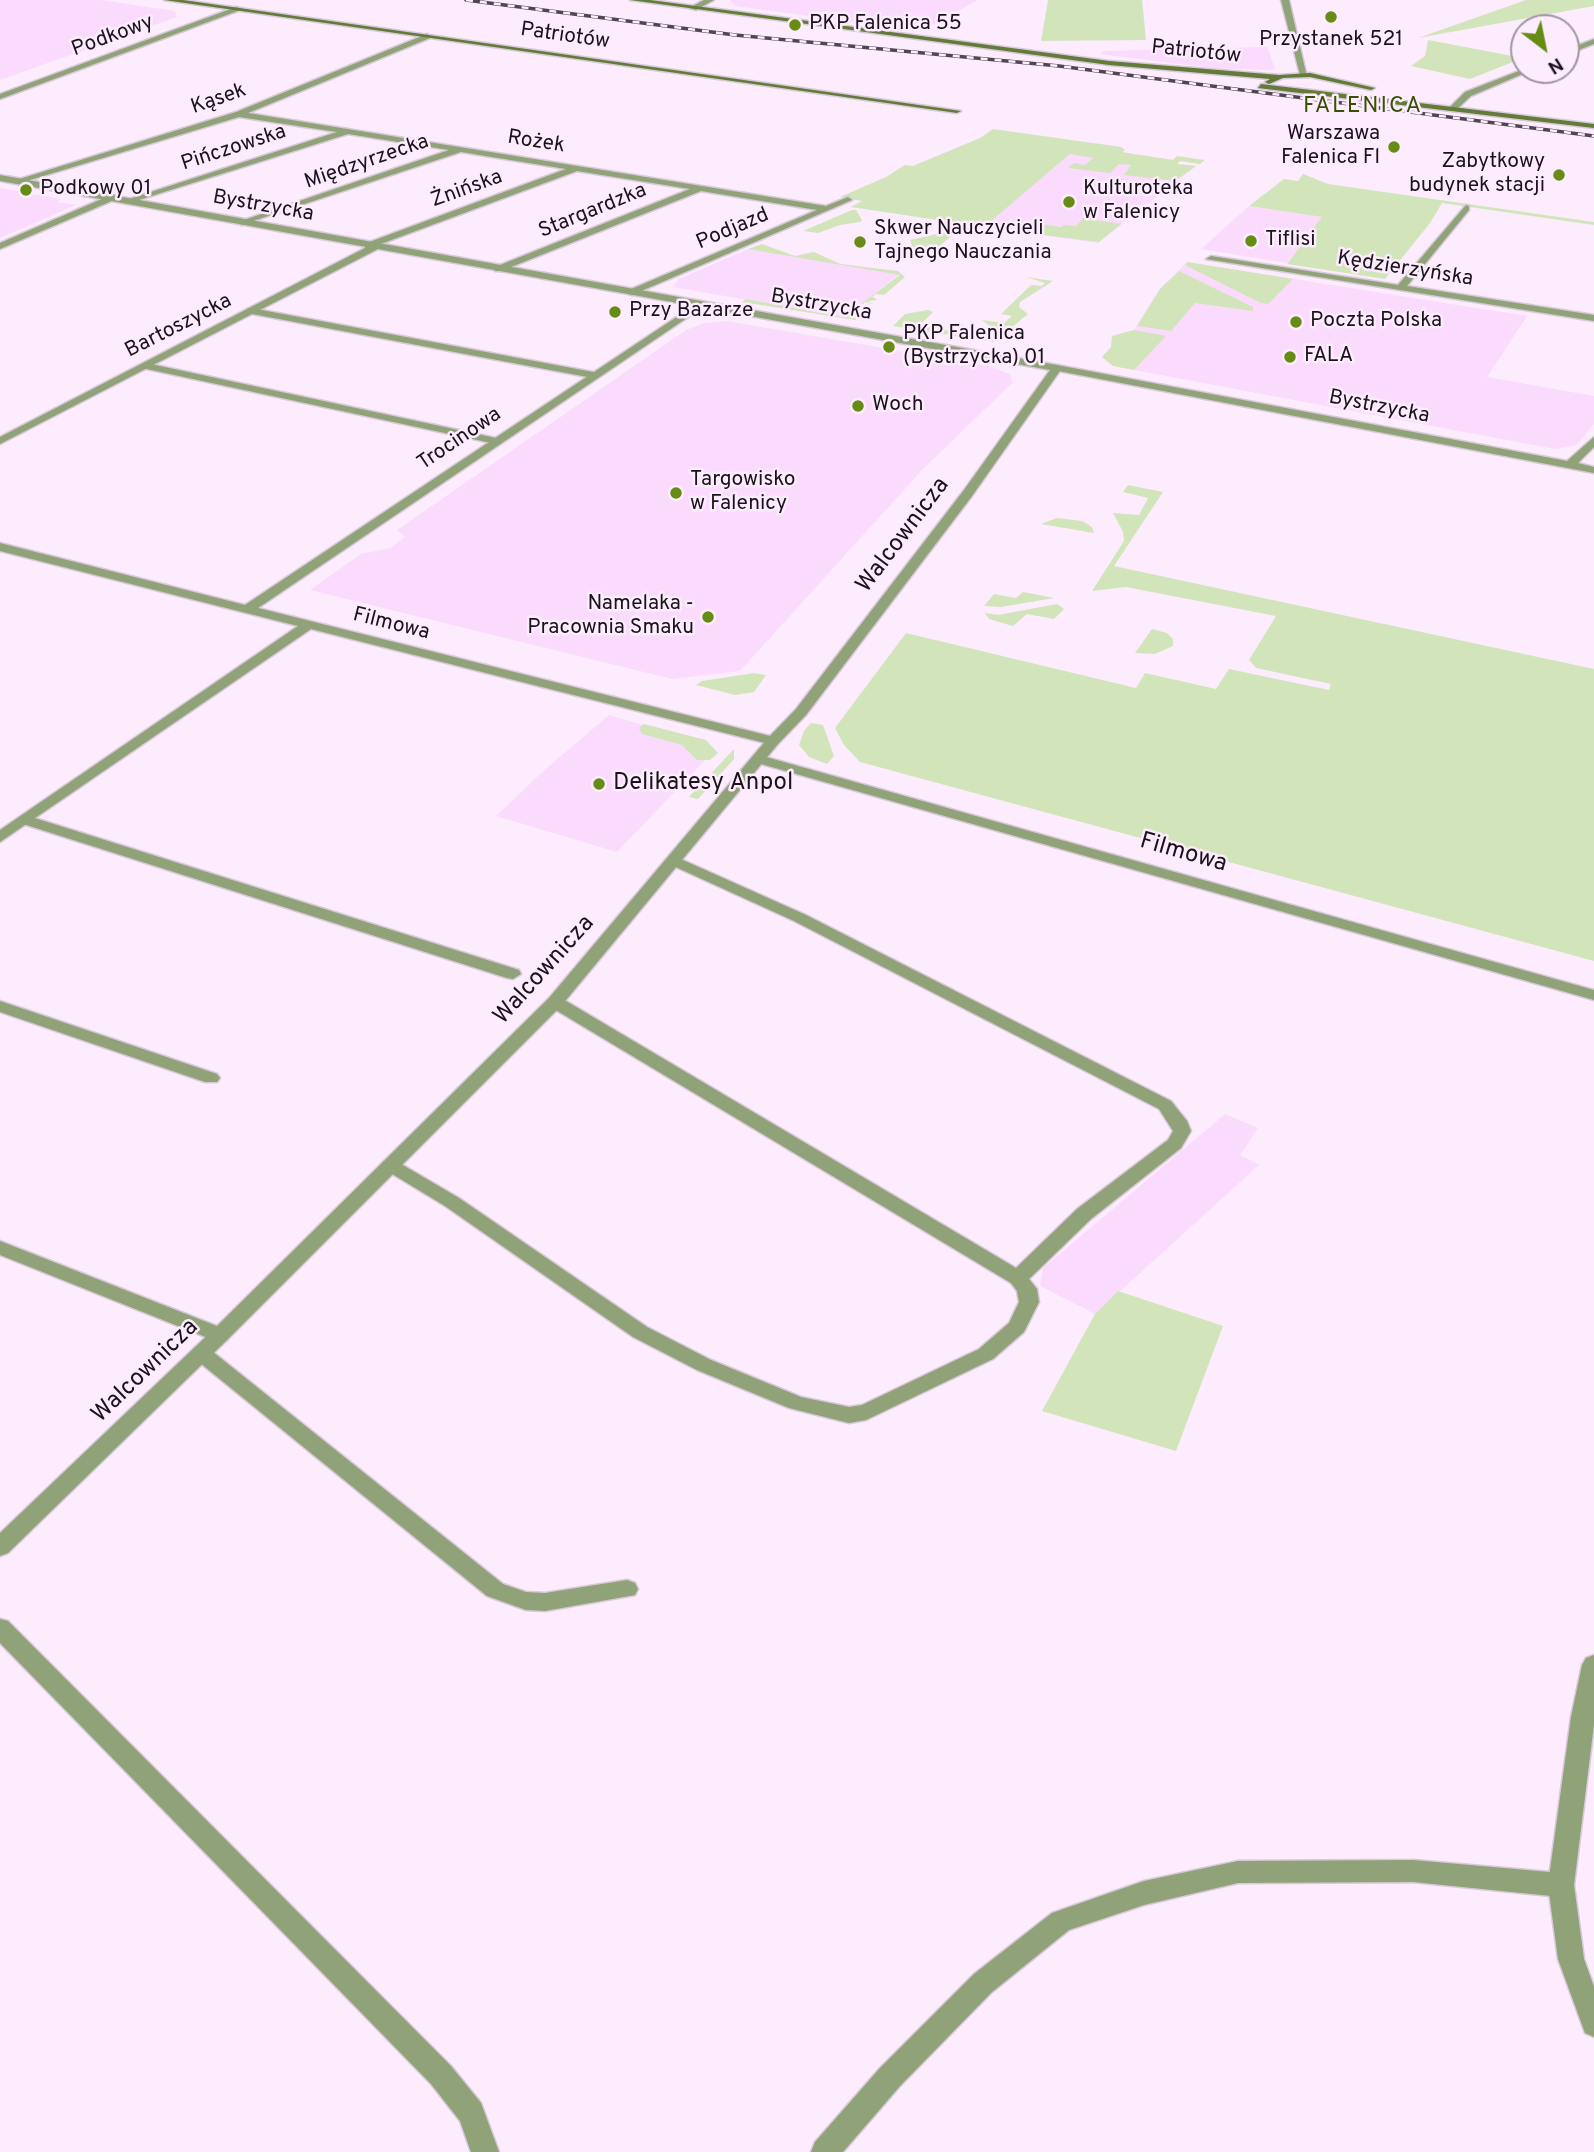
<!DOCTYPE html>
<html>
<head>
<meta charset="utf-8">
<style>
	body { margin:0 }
	#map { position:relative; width:1594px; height:2152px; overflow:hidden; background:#fcecfd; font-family:Overpass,sans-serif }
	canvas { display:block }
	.north { position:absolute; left:1510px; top:14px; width:70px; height:70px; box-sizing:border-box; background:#fcecfd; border:2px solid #a295a3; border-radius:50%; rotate:148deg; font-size:19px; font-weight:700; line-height:28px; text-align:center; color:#1b121b }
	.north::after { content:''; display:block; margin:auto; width:24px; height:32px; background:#678c15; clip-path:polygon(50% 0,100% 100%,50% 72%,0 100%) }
</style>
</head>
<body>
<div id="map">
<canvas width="1594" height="2152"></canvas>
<div class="north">N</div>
</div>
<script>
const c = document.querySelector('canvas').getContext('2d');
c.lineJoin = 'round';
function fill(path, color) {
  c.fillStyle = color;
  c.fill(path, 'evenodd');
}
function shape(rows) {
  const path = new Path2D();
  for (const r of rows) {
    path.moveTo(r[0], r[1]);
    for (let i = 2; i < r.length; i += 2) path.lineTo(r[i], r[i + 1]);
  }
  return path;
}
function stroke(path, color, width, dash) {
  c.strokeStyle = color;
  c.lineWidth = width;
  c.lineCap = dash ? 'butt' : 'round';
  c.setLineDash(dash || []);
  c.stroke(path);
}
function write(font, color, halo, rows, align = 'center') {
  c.font = font + ' Overpass,sans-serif';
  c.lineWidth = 5;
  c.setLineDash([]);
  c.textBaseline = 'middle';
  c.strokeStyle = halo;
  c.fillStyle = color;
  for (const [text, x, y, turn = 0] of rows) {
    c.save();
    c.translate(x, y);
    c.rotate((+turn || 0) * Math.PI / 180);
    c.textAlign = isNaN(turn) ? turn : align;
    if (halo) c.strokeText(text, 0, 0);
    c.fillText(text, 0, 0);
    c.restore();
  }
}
fill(shape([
	[0,0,100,0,175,11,177,17,0,80],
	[729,0,978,0,923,31,735,6],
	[1267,47,1275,69,1269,70,1212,68,1100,54,1104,51],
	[1085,142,1121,147,1125,150,1122,152,1180,161,1177,164,1196,166,1098,243,1004,230,1008,225,989,221],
	[0,188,61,199,57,202,76,205,0,238],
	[1249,206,1323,217,1287,263,1201,249],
	[748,249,758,249,900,274,844,317,673,287,679,279],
	[1187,262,1527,316,1487,377,1594,396,1594,424,1577,445,1555,449,1113,366,1102,357,1111,347,1112,336,1134,330,1160,289],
	[727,321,988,366,1010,374,1012,383,922,470,740,671,672,679,310,590,361,554,390,548,405,537,397,530,686,330,704,323],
	[609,715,643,725,640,729,688,741,705,760,617,852,496,816,541,773],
	[1225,1114,1258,1128,1240,1155,1259,1165,1095,1314,1040,1286,1043,1268]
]), '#fbdbfd');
fill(shape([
	[1048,0,1142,0,1146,40,1041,41],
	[1526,0,1594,0,1594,6,1418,38],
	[1428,40,1523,58,1470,79,1411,66,1425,56],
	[993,129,1121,147,1125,150,1122,152,1133,154,1173,160,1177,156,1205,160,1200,164,1180,161,1177,164,1196,166,1175,181,1124,175,1131,165,1119,164,1110,173,1068,168,1074,163,1085,165,1093,158,1070,154,984,227,851,207,862,201,840,197,886,177,905,165,913,166,980,138],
	[1303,174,1328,184,1594,222,1594,225,1442,203,1430,223,1385,279,1287,264,1322,217,1249,206,1284,179,1298,181],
	[852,210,856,210,862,220,860,222,840,225,818,233,803,231],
	[1083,218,1121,224,1099,242,1004,230,1013,220,1061,227,1064,225,1076,226],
	[959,229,934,251,912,247,910,240],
	[762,244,795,256,814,252,840,264,898,271,905,277,884,295,876,294,872,297,878,300,867,301,874,304,865,302,854,312,862,314,855,320,742,302,746,299,843,317,900,275,748,249],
	[1187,262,1293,279,1268,304,1261,303,1185,265],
	[1179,271,1253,307,1253,311,1195,303,1171,331,1137,326,1160,289],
	[1026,277,1053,281,1020,302,1019,307,1028,314,994,342,893,326,905,314,928,310,933,312,919,326,952,331,960,323,971,331,992,328,982,320,1004,323,1012,316,1001,314,1031,285,1042,286,1045,283],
	[1134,330,1166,336,1134,370,1113,366,1102,357,1111,347,1112,336],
	[1128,485,1163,492,1114,566,1594,669,1594,961,860,762,844,745,835,728,906,633,1136,688,1145,673,1216,689,1229,669,1329,690,1331,684,1256,668,1249,660,1276,616,1126,587,1092,591,1124,541,1123,532,1113,513,1139,515,1148,498,1123,492],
	[1057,518,1082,521,1092,527,1094,533,1041,524],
	[1023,592,1054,598,1001,607,984,606,994,594,1016,598],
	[1057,604,1064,609,1054,619,1027,614,1013,626,989,619,985,613,998,615],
	[1152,629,1167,633,1173,639,1173,646,1155,654,1135,653],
	[754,673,766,675,754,692,735,695,696,685,702,681],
	[811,723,823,725,834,756,827,764,809,757,799,745,804,731],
	[644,724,706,740,718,753,710,760,697,760,682,745,642,734,639,728],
	[734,749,734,759,698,799,689,797],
	[1118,1291,1223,1326,1176,1451,1042,1411,1095,1314]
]), '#d2e5ba');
const service = shape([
	[704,0,714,0,696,10,689,8,704,0],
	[251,308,593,372,598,375,593,378,247,313,247,309,251,308],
	[146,363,496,438,502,441,496,444,142,368,141,366,146,363],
	[25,815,519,970,521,974,513,979,507,978,20,823,17,820,25,815],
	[674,856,806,915,1171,1101,1187,1121,1191,1131,1181,1148,1091,1219,1029,1279,1037,1289,1039,1302,1024,1332,993,1359,866,1420,849,1423,789,1408,697,1370,633,1337,445,1206,384,1169,381,1165,384,1161,396,1161,459,1198,647,1327,711,1360,801,1397,849,1407,862,1405,979,1349,1009,1323,1019,1302,1017,1291,1011,1283,549,1006,547,1002,549,998,561,998,1016,1268,1077,1209,1168,1140,1173,1131,1159,1109,794,921,669,864,666,861,669,858,674,856],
	[0,1001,217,1074,220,1078,217,1082,205,1082,0,1012,0,1001],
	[0,1241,227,1330,230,1335,227,1340,220,1342,213,1340,0,1255,0,1241],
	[201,1346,208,1348,503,1584,526,1592,545,1593,627,1580,635,1583,638,1589,635,1595,545,1611,526,1610,487,1596,194,1358,191,1353,194,1348,201,1346],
	[0,1619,8,1621,451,2066,481,2103,499,2152,471,2152,460,2121,431,2084,0,1643,0,1619],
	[1413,1860,1561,1873,1570,1877,1574,1885,1570,1893,1561,1897,1413,1882,1238,1883,1144,1905,1069,1930,992,1992,900,2086,843,2152,811,2152,815,2142,880,2068,974,1974,1052,1913,1144,1881,1238,1861,1413,1860]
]);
const minor = shape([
	[1281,0,1289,0,1307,77,1300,75,1281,0],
	[236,7,243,9,0,99,0,94,236,7],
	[427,34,430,38,248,113,826,206,848,197,852,200,632,295,629,294,629,290,817,210,701,191,501,271,495,271,495,267,690,189,577,171,378,245,378,249,0,444,0,437,365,248,364,244,566,169,461,152,241,225,241,221,449,150,348,134,126,204,126,200,337,132,239,117,20,183,13,181,236,112,427,34],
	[111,195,114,196,114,200,0,249,0,243,111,195],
	[1466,205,1469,206,1469,210,1407,286,1594,315,1594,321,1206,259,1211,256,1398,285,1466,205],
	[699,302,704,305,703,307,258,608,778,738,778,744,773,745,311,629,0,842,0,830,298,626,0,551,0,543,245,605,699,302],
	[1057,365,1567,461,1594,437,1594,447,1578,463,1594,467,1594,473,1053,370,1053,366,1057,365],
	[759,755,1594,990,1594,1000,754,762,752,759,754,756,759,755],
	[1594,1655,1594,1724,1574,1885,1584,1959,1594,1987,1594,2037,1585,2033,1558,1959,1548,1885,1571,1717,1582,1665,1586,1658,1594,1655]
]);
const tertiary = shape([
	[1594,39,1594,44,1566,55,1566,50,1594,39],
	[1524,69,1532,70,1471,96,1455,111,1448,109,1465,92,1524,69],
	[0,175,1057,365,1062,368,972,496,806,715,778,744,561,1006,227,1340,8,1553,0,1556,0,1533,213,1330,549,998,768,738,796,709,964,490,1050,370,0,181,0,175]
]);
const secondary = shape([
	[164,0,183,0,961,111,957,113,164,0],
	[630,0,650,0,1109,61,1279,75,1310,73,1375,88,1371,90,1310,77,1283,78,1269,84,1265,82,1270,79,1109,65,630,0],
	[1261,84,1594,124,1594,128,1258,88,1261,84]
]);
stroke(service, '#d8c9d9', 3);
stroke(minor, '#d8c9d9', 3);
stroke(tertiary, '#d8c9d9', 3);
stroke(secondary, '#d8c9d9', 3);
fill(service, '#90a277');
fill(minor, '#90a277');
fill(tertiary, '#90a277');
fill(secondary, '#627b39');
const rail = shape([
	[466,0,735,35,1059,66,1594,136]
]);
stroke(rail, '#504550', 3.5);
stroke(rail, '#fcecfd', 2.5, [7]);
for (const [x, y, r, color] of [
	[1331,17,7,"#678c15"],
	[795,25,7,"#678c15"],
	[1394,147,7,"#678c15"],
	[1559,175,7,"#678c15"],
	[26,190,7,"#678c15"],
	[1069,202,7,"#678c15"],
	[1251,241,7,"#678c15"],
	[860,242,7,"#678c15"],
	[615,312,7,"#678c15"],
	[1296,322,7,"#678c15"],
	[889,347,7,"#678c15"],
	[1290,357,7,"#678c15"],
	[858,406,7,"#678c15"],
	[676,493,7,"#678c15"],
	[708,617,7,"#678c15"],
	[599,784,7,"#678c15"]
]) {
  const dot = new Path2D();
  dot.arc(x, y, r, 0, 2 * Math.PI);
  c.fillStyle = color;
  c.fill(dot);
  stroke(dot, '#fcecfd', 2.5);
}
write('21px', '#1b121b', '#fcecfd', [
	["PKP Falenica 55",809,25],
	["Przystanek 521",1331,41,"center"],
	["Warszawa",1380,135,"right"],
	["Falenica Fl",1380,159,"right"],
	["Zabytkowy",1545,163,"right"],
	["budynek stacji",1545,187,"right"],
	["Podkowy 01",40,190],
	["Kulturoteka",1083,190],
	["w Falenicy",1083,214],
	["Skwer Nauczycieli",874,230],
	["Tajnego Nauczania",874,254],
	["Tiflisi",1265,241],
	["Przy Bazarze",629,312],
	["Poczta Polska",1310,322],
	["PKP Falenica",903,335],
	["(Bystrzycka) 01",903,359],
	["FALA",1304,357],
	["Woch",872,406],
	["Targowisko",690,481],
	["w Falenicy",690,505],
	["Namelaka -",694,605,"right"],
	["Pracownia Smaku",694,629,"right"]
], 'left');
write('21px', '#1b121b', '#fcecfd', [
	["Podkowy",113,37,-20],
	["Patriotów",565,37,8],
	["Patriotów",1196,53,6],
	["Kąsek",219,100,-19],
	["Rożek",536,143,9],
	["Pińczowska",234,149,-18],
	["Międzyrzecka",367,163,-19],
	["Żnińska",467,190,-20],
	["Bystrzycka",263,207,10],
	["Stargardzka",593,212,-22],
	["Podjazd",733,230,-23],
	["Kędzierzyńska",1405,270,9],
	["Bystrzycka",821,306,10],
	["Bartoszycka",179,327,-27],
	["Bystrzycka",1379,408,11],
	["Trocinowa",460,440,-34],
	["Filmowa",391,625,14]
]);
c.letterSpacing = '2px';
write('23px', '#385003', '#fcecfd', [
	["FALENICA",1363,107]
]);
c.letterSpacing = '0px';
write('24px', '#1b121b', '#fcecfd', [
	["Walcownicza",904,536,-53],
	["Filmowa",1183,854,16],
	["Walcownicza",545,971,-48],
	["Walcownicza",146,1372,-44]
]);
write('24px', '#1b121b', '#fcecfd', [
	["Delikatesy Anpol",613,784]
], 'left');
</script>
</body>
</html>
